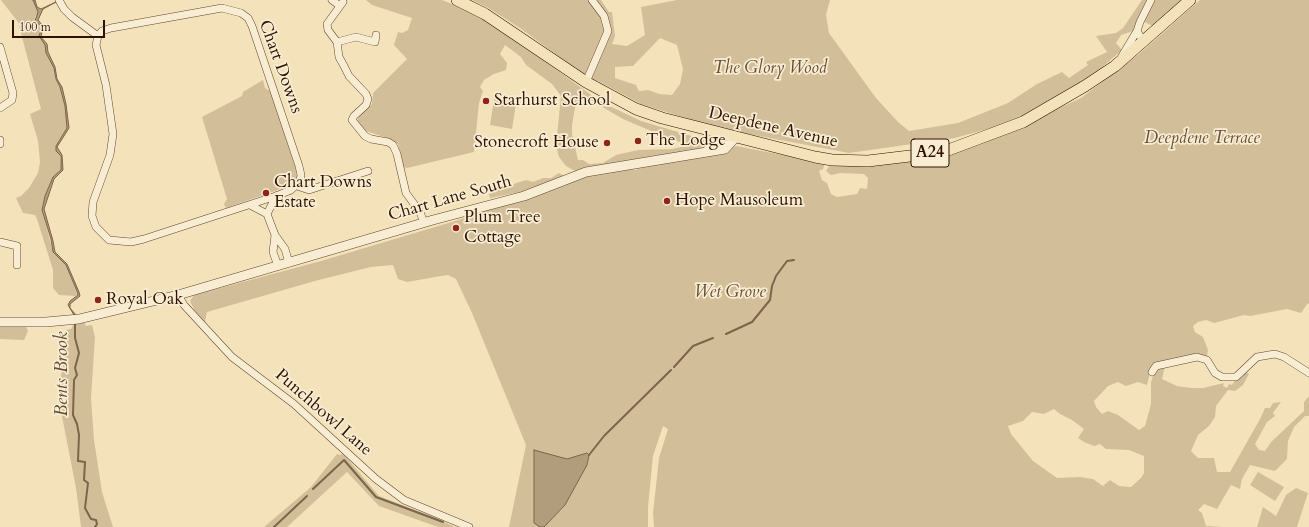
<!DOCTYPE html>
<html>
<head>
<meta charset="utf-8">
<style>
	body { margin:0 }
	#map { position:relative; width:1309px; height:527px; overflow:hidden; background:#f4e3ba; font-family:Cardo,serif }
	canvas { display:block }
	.scale { position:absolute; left:12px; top:20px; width:93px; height:18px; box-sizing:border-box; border:2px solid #2e1100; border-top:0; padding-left:5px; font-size:12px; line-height:14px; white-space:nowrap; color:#2e1100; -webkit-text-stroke:3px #f8edd2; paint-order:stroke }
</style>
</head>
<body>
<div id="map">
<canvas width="1309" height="527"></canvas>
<div class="scale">100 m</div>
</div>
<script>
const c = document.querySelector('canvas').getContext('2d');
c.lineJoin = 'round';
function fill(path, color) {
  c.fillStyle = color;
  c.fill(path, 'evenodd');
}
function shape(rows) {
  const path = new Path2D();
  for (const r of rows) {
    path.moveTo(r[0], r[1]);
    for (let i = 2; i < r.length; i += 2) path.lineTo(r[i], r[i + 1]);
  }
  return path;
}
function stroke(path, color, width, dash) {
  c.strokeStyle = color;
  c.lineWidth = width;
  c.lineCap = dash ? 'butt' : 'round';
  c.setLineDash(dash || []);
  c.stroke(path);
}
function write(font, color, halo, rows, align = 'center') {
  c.font = font + ' Cardo,serif';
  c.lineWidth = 3.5;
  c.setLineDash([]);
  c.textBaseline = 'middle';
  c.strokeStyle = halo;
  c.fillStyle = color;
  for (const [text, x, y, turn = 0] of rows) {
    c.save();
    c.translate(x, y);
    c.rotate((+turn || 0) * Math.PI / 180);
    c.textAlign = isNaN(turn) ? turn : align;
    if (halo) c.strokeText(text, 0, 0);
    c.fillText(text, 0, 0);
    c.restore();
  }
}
fill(shape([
	[1,0,33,0,38,12,35,17,36,22,42,27,39,33,41,39,45,45,46,53,54,68,56,79,60,87,65,106,67,128,57,143,56,151,60,156,61,170,53,177,45,196,42,210,53,252,66,265,77,291,76,296,59,295,53,288,53,270,37,219,35,215,23,213,16,198,21,196,29,188,38,173,40,162,38,141,30,114,41,109,18,22],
	[366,0,442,0,465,9,481,18,540,58,601,102,641,121,705,140,707,141,705,148,577,172,566,166,559,157,556,146,561,96,552,84,526,65,521,57,505,45,500,54,507,63,506,70,494,74,484,80,480,87,483,91,479,103,474,152,407,168,403,167,398,144,390,139,366,131,357,121,360,115,372,104,373,93,407,59,394,45,398,32,402,33,408,30,412,18,372,5],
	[582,95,623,119,656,133,688,145,673,149,638,150,616,155,603,163,589,164,583,160,578,160,572,134,572,125,575,108],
	[472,0,601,0,609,12,612,12,615,36,612,44,627,46,645,35,641,7,677,0,830,0,826,15,829,33,876,98,898,122,909,131,958,123,1008,103,1037,84,1062,72,1069,78,1088,65,1086,62,1107,52,1096,36,1116,33,1123,28,1142,0,1182,0,1153,26,1138,19,1133,31,1121,35,1116,43,1122,50,1093,75,1059,99,1012,122,955,138,849,153,717,128,641,104,598,81,591,80,520,28,490,9],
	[660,38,677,45,683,69,680,84,672,95,659,94,648,90,639,91,636,85,615,78,615,67,633,66],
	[1200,0,1309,0,1309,304,1308,303,1301,313,1287,309,1250,316,1244,315,1214,323,1206,320,1198,322,1193,326,1195,332,1203,337,1208,350,1207,357,1157,364,1150,373,1147,385,1138,382,1126,386,1118,382,1108,386,1094,401,1096,407,1102,414,1108,411,1118,415,1139,430,1145,426,1151,404,1151,382,1155,371,1160,367,1165,366,1162,379,1177,386,1191,388,1203,388,1224,383,1223,386,1227,388,1229,384,1232,385,1235,380,1242,377,1246,372,1249,374,1243,385,1235,391,1228,390,1216,406,1215,417,1209,426,1198,435,1191,451,1198,458,1214,458,1217,472,1230,472,1260,419,1265,408,1270,408,1273,403,1281,402,1273,413,1275,416,1267,422,1255,444,1259,450,1265,451,1271,442,1304,411,1304,402,1309,396,1309,416,1305,416,1294,427,1288,441,1287,459,1275,471,1250,465,1242,479,1240,489,1231,485,1217,509,1204,504,1198,510,1202,513,1206,526,1225,527,654,527,653,513,659,458,668,429,663,426,653,456,648,507,648,527,509,527,526,445,472,313,456,279,448,275,441,276,407,282,398,279,393,265,371,267,315,281,207,312,205,322,195,311,190,301,194,295,321,261,465,218,467,215,586,175,627,168,636,170,643,165,725,150,736,146,825,163,823,169,819,171,822,180,827,183,831,194,837,197,857,194,860,188,867,189,868,178,864,174,840,173,831,175,826,171,832,162,941,155,979,145,1081,98,1139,54],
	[1054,409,1060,414,1072,420,1084,429,1078,438,1084,442,1094,446,1100,444,1106,449,1129,450,1144,456,1144,473,1141,478,1131,487,1119,486,1110,480,1103,486,1093,479,1080,477,1057,478,1033,461,1011,434,1008,426,1023,421,1032,412,1044,414],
	[263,80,265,88,270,91,275,105,296,170,297,178,294,183,289,186,226,208,224,204,227,199,202,117,242,96,243,92],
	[495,94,517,98,512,129,490,125],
	[559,173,564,176,525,191,490,198,489,194,504,187,526,180,533,182,543,178,551,178],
	[84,322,86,326,92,325,95,337,91,398,94,440,102,492,113,527,81,527,76,488,60,406,59,389,66,346,64,330,71,329,73,325],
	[0,326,26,327,28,331,24,340,0,339],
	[337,454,340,455,342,454,346,457,379,496,434,517,455,527,438,527,379,506,347,472,287,527,264,527,311,487],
	[1258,472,1284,487,1275,501,1250,485],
	[1296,488,1308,493,1297,527,1257,527,1263,507,1276,516,1286,495]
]), '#d2bf9a');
const water = shape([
	[33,0,35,0,37,7,41,9,58,1,43,9,38,20,43,26,41,37,47,44,48,52,55,67,57,79,62,87,66,104,69,128,57,147,62,155,63,170,54,179,44,209,53,241,55,252,67,264,79,292,80,296,70,304,70,308,76,315,74,315,68,305,70,301,78,295,77,291,66,265,53,252,51,239,42,210,45,196,53,177,61,170,61,156,56,151,56,146,67,128,65,106,60,87,56,79,54,68,46,53,45,45,39,36,42,27,35,21,38,12,33,0],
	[534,450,567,459,587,453,589,455,587,465,565,505,544,527,540,527,534,523,534,450]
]);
fill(water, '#b19c7b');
stroke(water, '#7d644a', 1);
stroke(shape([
	[75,322,75,338,79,353,75,368,77,375,74,380,73,415,77,424,79,435,78,461,85,462,84,480,88,483,85,508,91,519,96,520,97,524,95,527],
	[726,334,752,322,770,300,772,286,776,276,787,261,794,260],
	[674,367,693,346,713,338],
	[589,455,604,436,671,370],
	[313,489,344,460,376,497,443,522],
	[274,527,307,496]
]), '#7d644a', 2);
const minor = shape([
	[59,0,64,9,72,17,98,36],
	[332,0,340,6],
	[343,2,327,24,328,30,337,42,339,57,344,66,349,76,366,94,368,99,366,105,354,116,352,120,365,136,371,139,388,142,393,145,397,154,406,193,420,212,424,223],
	[222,8,241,13,248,18,252,26,299,166,301,175,300,181,291,190,276,196,144,239,131,242,109,240,96,227,92,216,93,202,110,155,113,134,106,85,96,45,98,36,102,31,111,28,222,8],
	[1143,41,1137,31,1140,22,1151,0],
	[337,42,356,37,375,42,376,35],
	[0,47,13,93,12,100,0,108],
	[1122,56,1137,31],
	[586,82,608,31,604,16,592,0],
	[0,140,0,144],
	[297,186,309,190,368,171],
	[250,205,267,214,275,235,285,249,289,263],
	[267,214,276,196],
	[275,235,273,252,278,266],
	[0,242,17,246,17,265],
	[178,295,184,305,232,357,294,404,376,479,404,500,469,527],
	[1152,372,1156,366,1197,357,1207,360,1215,373,1222,377,1236,377,1257,357,1275,354,1284,357,1309,373]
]);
const tertiary = shape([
	[706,152,714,144,719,134],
	[0,322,46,322,79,319,178,295,433,220,524,196,586,172,725,149,735,138]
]);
const trunk = shape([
	[457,0,485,14,586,82,636,109,662,118,815,157,832,160,868,161,943,152,1023,122,1085,86,1115,66,1190,0]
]);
stroke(minor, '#60462e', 8);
stroke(tertiary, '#60462e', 10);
stroke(trunk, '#2e1100', 12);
stroke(minor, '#f8edd2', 7);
stroke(tertiary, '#f8edd2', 9);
stroke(trunk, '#f4e3ba', 11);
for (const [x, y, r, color] of [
	[486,101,4,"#8f2418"],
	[638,141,4,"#8f2418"],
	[607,143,4,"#8f2418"],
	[266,193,4,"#8f2418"],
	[667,201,4,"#8f2418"],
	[456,228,4,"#8f2418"],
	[98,300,4,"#8f2418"]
]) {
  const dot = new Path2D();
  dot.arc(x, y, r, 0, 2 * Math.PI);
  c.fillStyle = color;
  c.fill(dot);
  stroke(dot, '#f8edd2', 1.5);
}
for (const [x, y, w] of [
	[930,153,38]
]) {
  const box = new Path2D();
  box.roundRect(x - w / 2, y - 14, w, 28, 3);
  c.fillStyle = '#f8edd2';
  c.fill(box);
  stroke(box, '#2e1100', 1);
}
write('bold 16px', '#2e1100', null, [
	["A24",930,153]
]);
write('17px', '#2e1100', '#f8edd2', [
	["Chart Downs",280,67,70],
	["Deepdene Avenue",773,128,13],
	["Chart Lane South",450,199,-16],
	["Punchbowl Lane",323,413,41]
]);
write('italic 17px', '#674e36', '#f8edd2', [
	["The Glory Wood",770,69],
	["Deepdene Terrace",1202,139],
	["Wet Grove",730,293]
]);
write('17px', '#2e1100', '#f8edd2', [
	["Starhurst School",494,101],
	["The Lodge",646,141],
	["Stonecroft House",599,143,"right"],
	["Chart Downs",274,183],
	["Estate",274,203],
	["Hope Mausoleum",675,201],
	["Plum Tree",464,218],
	["Cottage",464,238],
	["Royal Oak",106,300]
], 'left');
write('italic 18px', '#624931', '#f8edd2', [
	["Bents Brook",63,374,-90]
]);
</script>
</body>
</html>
